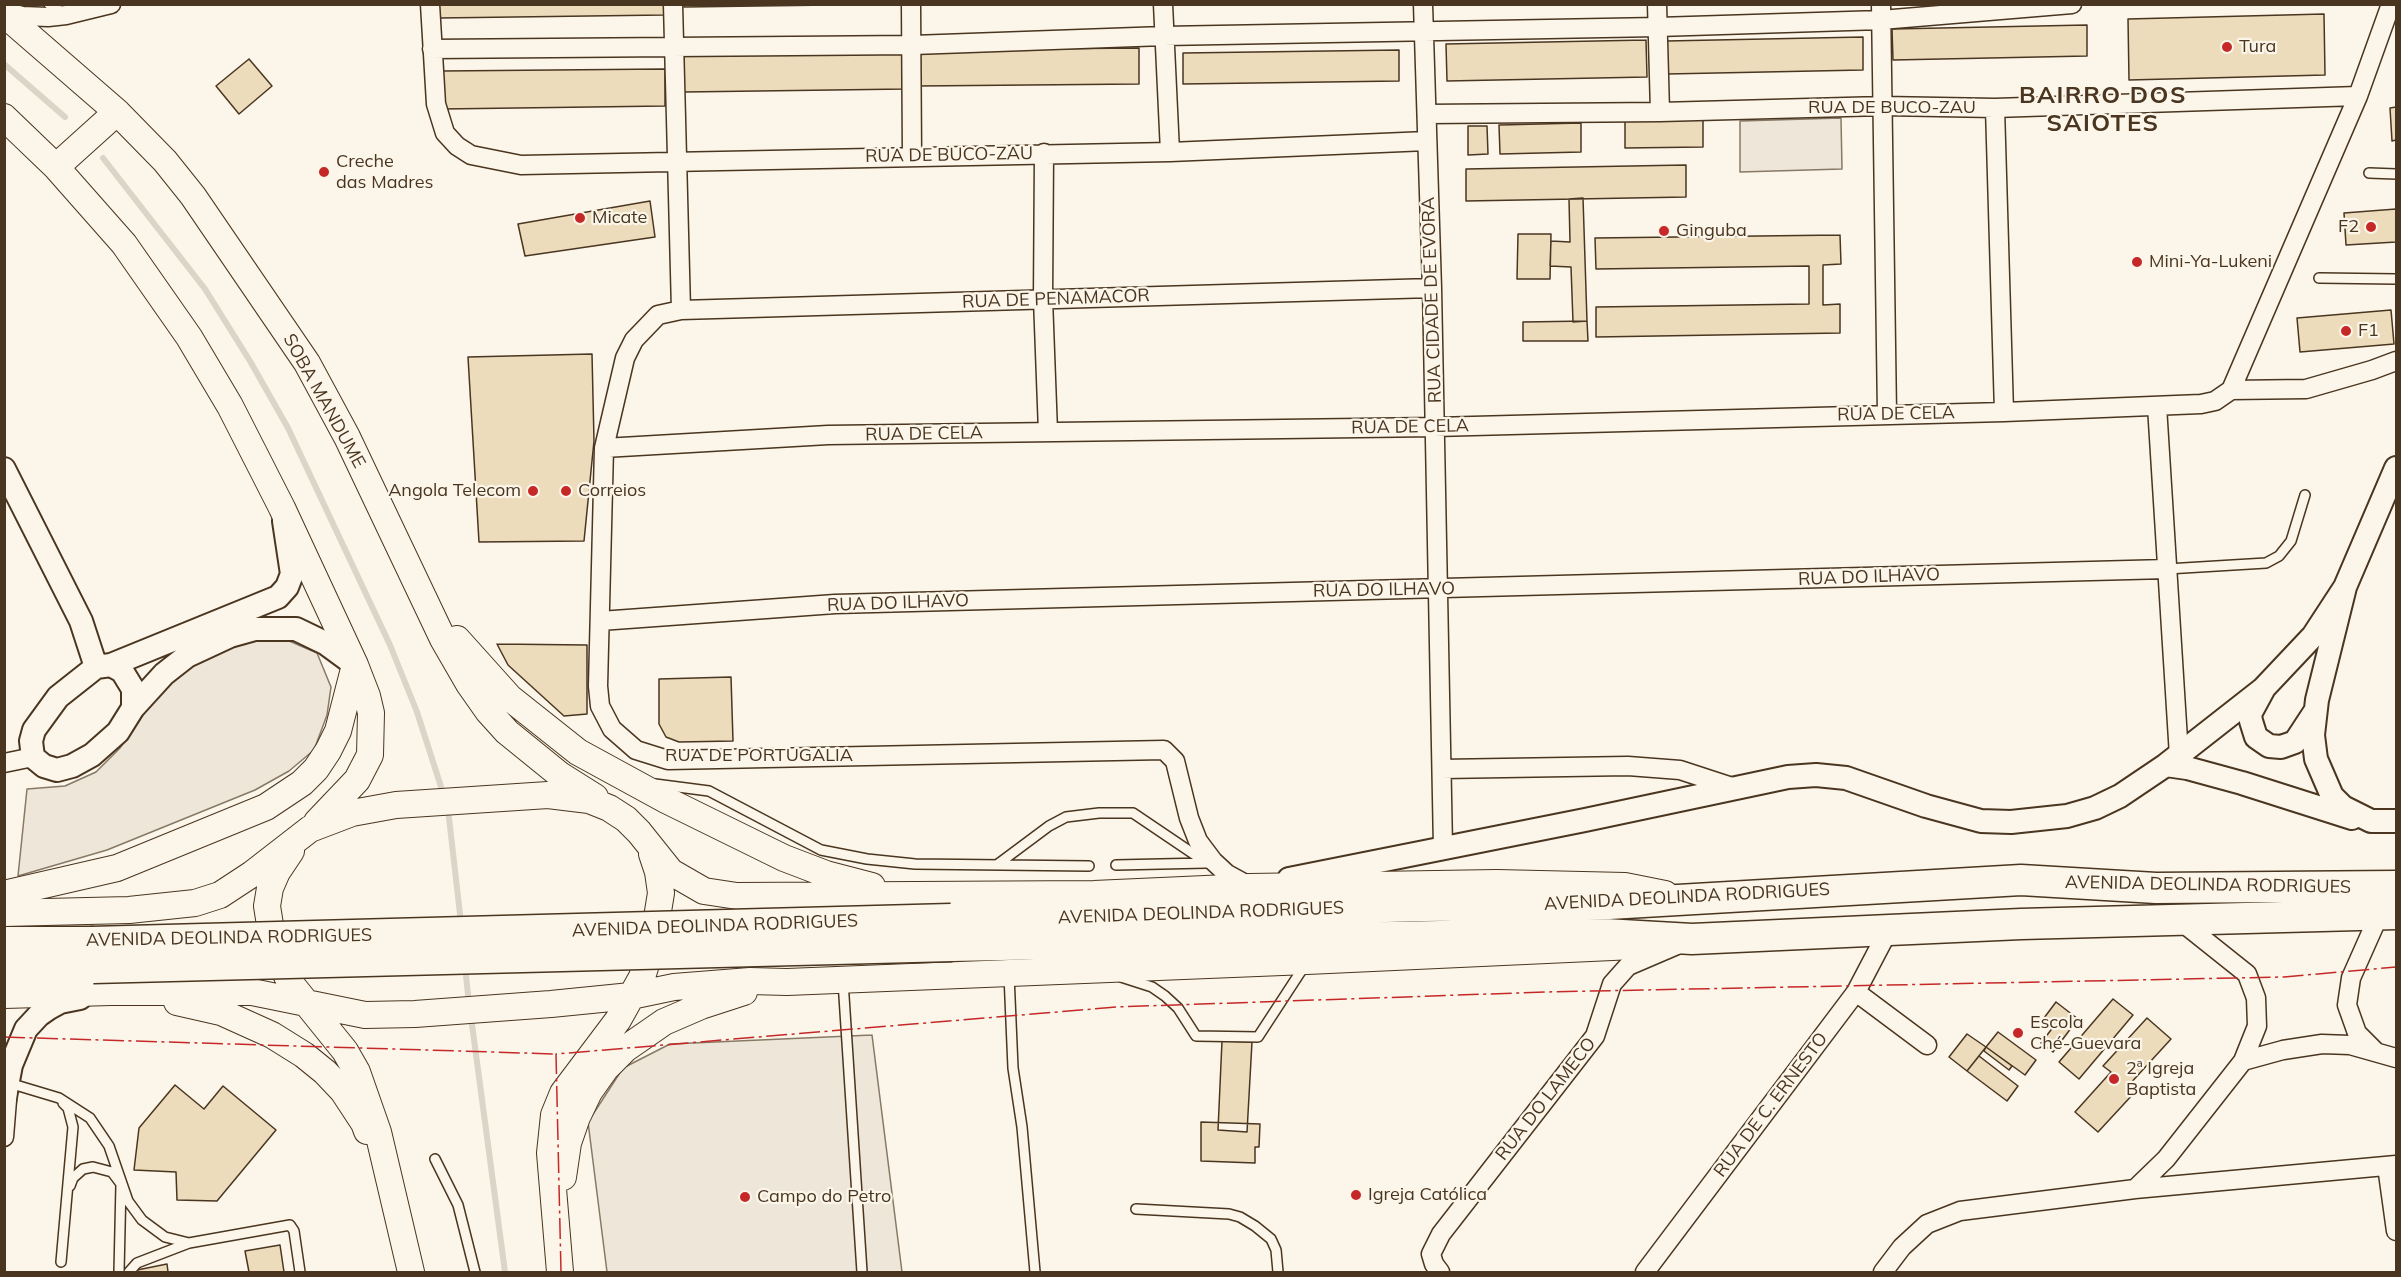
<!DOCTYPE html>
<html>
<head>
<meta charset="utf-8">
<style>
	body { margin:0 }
	#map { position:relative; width:2401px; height:1277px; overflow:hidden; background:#fbf6e9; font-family:Mulish,sans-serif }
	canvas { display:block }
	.frame { position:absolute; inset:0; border:6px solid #4a3520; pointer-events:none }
</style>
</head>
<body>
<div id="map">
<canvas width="2401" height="1277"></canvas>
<div class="frame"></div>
</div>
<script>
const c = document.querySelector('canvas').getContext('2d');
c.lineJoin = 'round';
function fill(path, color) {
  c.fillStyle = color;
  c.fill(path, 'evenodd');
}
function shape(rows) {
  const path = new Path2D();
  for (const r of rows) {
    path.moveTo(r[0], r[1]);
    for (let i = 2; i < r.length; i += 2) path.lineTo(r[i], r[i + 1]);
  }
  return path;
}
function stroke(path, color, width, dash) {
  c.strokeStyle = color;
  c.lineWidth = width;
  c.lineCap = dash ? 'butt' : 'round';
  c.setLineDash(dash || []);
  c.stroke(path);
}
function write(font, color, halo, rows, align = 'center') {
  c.font = font + ' Mulish,sans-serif';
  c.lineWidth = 4.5;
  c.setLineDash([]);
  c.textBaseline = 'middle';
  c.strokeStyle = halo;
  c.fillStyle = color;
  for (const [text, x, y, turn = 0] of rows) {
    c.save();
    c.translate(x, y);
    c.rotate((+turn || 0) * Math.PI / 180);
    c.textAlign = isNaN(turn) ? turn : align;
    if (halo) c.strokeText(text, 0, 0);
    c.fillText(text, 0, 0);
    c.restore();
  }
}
const green = shape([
	[1841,118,1842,169,1740,172,1740,121,1841,118],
	[280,637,317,653,331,687,327,715,314,750,289,771,255,790,107,850,18,876,27,789,65,786,96,772,120,748,152,702,187,665,238,639,280,637],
	[872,1035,902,1272,607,1272,588,1122,623,1068,670,1044,872,1035]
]);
fill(green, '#ede6d9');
stroke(green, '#887966', 1.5);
stroke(shape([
	[4,64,65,117],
	[103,158,205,289,250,361,288,428,390,645,417,712,444,796],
	[448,809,461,923],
	[465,966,469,1004],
	[471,1017,505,1272]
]), '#dcd4c6', 6);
const building = shape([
	[439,4,664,4,664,15,439,18,439,4],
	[684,4,906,4,684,7,684,4],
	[2324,14,2325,75,2129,80,2128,19,2324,14],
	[2087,25,2087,56,1893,60,1892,29,2087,25],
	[1863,37,1863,70,1667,74,1666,41,1863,37],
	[1646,40,1647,77,1447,81,1446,44,1646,40],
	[1139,48,1139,84,918,86,918,50,1139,48],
	[1399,50,1399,81,1183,84,1183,53,1399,50],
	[905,53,906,89,684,92,684,55,905,53],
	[249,59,272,86,239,114,216,86,249,59],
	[665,69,665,106,442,109,442,71,665,69],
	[2396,107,2396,140,2392,141,2390,108,2396,107],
	[1703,118,1703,147,1625,148,1625,119,1703,118],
	[1581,123,1581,152,1500,154,1499,125,1581,123],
	[1468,126,1487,126,1488,154,1468,155,1468,126],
	[1686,165,1686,197,1466,201,1466,169,1686,165],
	[1583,198,1587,321,1573,322,1571,267,1550,266,1551,241,1570,242,1569,199,1583,198],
	[650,201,655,237,525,256,518,224,650,201],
	[2396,209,2396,242,2346,245,2344,213,2396,209],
	[1518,234,1551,234,1550,279,1517,279,1518,234],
	[1840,235,1841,264,1823,265,1823,305,1840,304,1840,333,1596,337,1596,307,1809,304,1809,266,1596,269,1595,238,1840,235],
	[2391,310,2394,344,2300,352,2297,318,2391,310],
	[1587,321,1588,341,1523,341,1523,322,1587,321],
	[592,354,594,441,584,541,479,542,468,357,592,354],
	[497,644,587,645,587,714,564,716,508,665,497,644],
	[731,677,733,741,679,742,666,737,659,724,659,679,731,677],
	[2113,999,2133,1015,2079,1079,2059,1062,2113,999],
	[2056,1002,2078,1019,2053,1052,2041,1043,2054,1026,2044,1018,2056,1002],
	[2147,1018,2171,1039,2128,1086,2135,1092,2098,1132,2075,1112,2111,1072,2103,1066,2147,1018],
	[1998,1032,2036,1060,2025,1075,1986,1047,1998,1032],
	[1967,1034,1986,1047,1967,1071,1949,1057,1967,1034],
	[1222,1041,1252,1042,1247,1132,1218,1130,1222,1041],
	[1986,1047,2012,1066,2009,1070,1984,1051,1986,1047],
	[1979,1056,2018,1086,2007,1101,1967,1071,1979,1056],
	[175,1085,204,1109,223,1086,276,1130,217,1201,177,1200,176,1172,134,1170,139,1128,175,1085],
	[1201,1122,1260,1124,1259,1147,1255,1147,1255,1163,1201,1161,1201,1122],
	[280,1245,284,1272,249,1272,245,1251,280,1245],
	[167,1264,168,1272,133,1272,132,1271,167,1264]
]);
fill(building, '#ecdcbc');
stroke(building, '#4a3520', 1.5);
const service = shape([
	[49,4,64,14],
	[2369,173,2396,174],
	[2319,278,2396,279],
	[2167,569,2266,563,2279,556,2291,541,2305,495],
	[655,784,709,791,821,850,867,859,915,864,1089,866],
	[998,864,1049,826,1066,817,1099,813,1133,813,1207,863],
	[1116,865,1206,863],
	[1009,975,1013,1068,1022,1127,1035,1272],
	[1121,977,1152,987,1165,996,1178,1008,1196,1036,1258,1037,1305,965],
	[843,981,862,1272],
	[9,1083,59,1098,90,1118,109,1146,128,1201,142,1220,165,1237,189,1243,290,1225,294,1231,300,1272],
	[435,1159,458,1205,475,1272],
	[70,1186,73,1178,83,1169,93,1167,112,1172,121,1184,119,1272],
	[1136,1209,1229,1214,1240,1217,1255,1226,1271,1239,1276,1250,1278,1272],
	[61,1262,73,1127,68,1108,63,1103],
	[129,1272,137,1263,189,1243]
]);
const minor = shape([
	[430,4,436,104,445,133,457,146,471,155,521,165,1170,152,1427,141],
	[673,4,681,310],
	[911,4,912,156],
	[1163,4,1170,152],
	[1423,4,1432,288,1443,847],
	[1657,4,1660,112],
	[1881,4,1887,414],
	[4,11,22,16,48,17,66,15,111,4],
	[432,49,913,45,1164,36,1658,27,1881,20,2072,4],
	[1995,108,2004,412],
	[1427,114,1660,112,1883,106,1995,108,2358,96],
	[1044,153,1043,299,1048,432],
	[2231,390,2306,389,2372,370,2396,361],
	[2157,406,2179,756],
	[604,448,828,435,1435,427,2004,412,2201,404,2215,401,2231,390,2358,96,2391,4],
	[600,621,835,604,2167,569],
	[4,763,33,757],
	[1442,769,1628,766,1680,770,1732,787],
	[1249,886,1227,874,1213,861,1198,841,1189,818,1175,761,1164,750,668,760,636,750,612,729,600,706,598,686,604,448,625,358,634,340,658,315,681,310,1432,288],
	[1856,992,1927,1045],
	[2376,1052,2357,1033,2347,1005,2351,978,2379,915],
	[2243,1061,2283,1050,2322,1044,2350,1045,2396,1058],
	[4,1137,8,1088],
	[2387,1166,2396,1231],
	[2135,1189,2166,1159,2243,1061,2257,1026,2256,998,2247,974,2178,919],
	[1440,1272,1434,1264,1431,1254,1441,1234,1595,1036,1612,984,1628,966,1684,942],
	[1645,1272,1856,992,1888,931],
	[1883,1272,1902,1247,1927,1224,1960,1211,2135,1189,2396,1165]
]);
const tertiary = shape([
	[2396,468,2345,587,2317,700,2313,735,2316,759,2332,796,2343,807,2371,821,2396,821],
	[4,469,81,621,96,667],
	[111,665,278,597,287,587,292,574,284,521],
	[2263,690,2250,714,2251,721,2256,737,2269,746,2281,747,2295,742,2314,713],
	[133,708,133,689,122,671,111,665,96,667,58,697,34,730,31,741,33,757,44,766,57,770,72,766,92,755,118,732,133,708,164,674,187,656,230,636,255,629,296,629,325,643,355,665],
	[2166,765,2187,768,2242,783,2352,818],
	[1289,879,1585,820,1788,777,1816,775,1846,778,1926,806,1981,821,2011,822,2067,816,2095,808,2120,796,2166,765,2263,689,2313,636,2345,587],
	[4,1102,11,1065,26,1029,39,1015,49,1008,60,1002,80,998]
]);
const secondary = shape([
	[4,14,117,112,165,161,193,196,307,363,347,437,443,639,469,684,488,711,507,732,560,775,595,797],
	[4,117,56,167,124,244,189,337,230,406,282,508,355,665,367,696,371,713,370,755,357,780,317,822],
	[56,167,117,112],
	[457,639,510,698,578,752,666,800,784,858,826,874,872,886],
	[291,851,277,872,270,888,267,906,274,950,291,984,345,1051,357,1072,378,1132,411,1272],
	[4,894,117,868,266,807,302,783,316,769,328,751,338,731,355,665],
	[4,913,129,910,195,903,220,895,252,874,310,829,352,813,396,805,548,795,589,800,609,808,626,819,639,832,671,872,704,891,737,896,1094,894,1250,887,1497,883,1625,886,1665,894],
	[4,995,111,992,252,992,365,1015,415,1014,551,1004,631,996,674,987,750,981,787,982,1307,961,1634,946],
	[177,1002,221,1012,272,1035,304,1055,325,1072,343,1091,364,1123,367,1131],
	[563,1177,568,1143,577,1117,589,1092,606,1068,625,1049,664,1022,701,1006,744,992],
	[560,1272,550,1153,554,1115,563,1093,618,1020,642,977,653,942,661,893,658,872,652,854]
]);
const trunk = shape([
	[951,919,1423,906,1609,904,2021,880,2156,888,2396,886],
	[4,942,91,942],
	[952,946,1587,933,1692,939,2021,924,2396,914],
	[4,970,93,968]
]);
stroke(service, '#4a3520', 12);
stroke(minor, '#4a3520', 21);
stroke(tertiary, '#4a3520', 26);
stroke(secondary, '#4a3520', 28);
stroke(trunk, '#4a3520', 33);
stroke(service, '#fbf6e9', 9);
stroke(minor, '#fbf6e9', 18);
stroke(tertiary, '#fbf6e9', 22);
stroke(secondary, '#fbf6e9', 26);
stroke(trunk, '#fbf6e9', 30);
const trunkBridge = shape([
	[91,942,951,919],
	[93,968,952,946]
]);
stroke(trunkBridge, '#4a3520', 33, []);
stroke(trunkBridge, '#fbf6e9', 30);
stroke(shape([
	[4,1037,556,1054],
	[561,1272,556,1054,1116,1007,1546,992,2284,977,2396,967]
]), '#c62828', 1.5, [21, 4.5, 3, 4.5]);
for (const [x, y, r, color] of [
	[2227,47,6,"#c62828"],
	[324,172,6,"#c62828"],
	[580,218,6,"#c62828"],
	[2371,227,6,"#c62828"],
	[1664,231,6,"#c62828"],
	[2137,262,6,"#c62828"],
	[2346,331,6,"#c62828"],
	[533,491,6,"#c62828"],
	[566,491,6,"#c62828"],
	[2018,1033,6,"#c62828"],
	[2114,1079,6,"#c62828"],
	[1356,1195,6,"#c62828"],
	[745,1197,6,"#c62828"]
]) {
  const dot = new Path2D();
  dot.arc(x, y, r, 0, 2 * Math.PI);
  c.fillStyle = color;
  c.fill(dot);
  stroke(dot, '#fbf6e9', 2);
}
write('18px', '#4a3520', '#fbf6e9', [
	["Tura",2239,47],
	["Creche",336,162],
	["das Madres",336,183],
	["Micate",592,218],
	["F2",2359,227,"right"],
	["Ginguba",1676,231],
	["Mini-Ya-Lukeni",2149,262],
	["F1",2358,331],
	["Angola Telecom",521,491,"right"],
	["Correios",578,491],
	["Escola",2030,1023],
	["Ché-Guevara",2030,1044],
	["2ª Igreja",2126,1069],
	["Baptista",2126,1090],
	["Igreja Católica",1368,1195],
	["Campo do Petro",757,1197]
], 'left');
write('18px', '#4a3520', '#fbf6e9', [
	["RUA DE BUCO-ZAU",1892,108],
	["RUA DE BUCO-ZAU",949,155,-1],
	["RUA DE PENAMACOR",1056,299,-2],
	["RUA CIDADE DE EVORA",1432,300,-92],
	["SOBA MANDUME",324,401,61],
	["RUA DE CELA",1896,414,-1],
	["RUA DE CELA",1410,427,-1],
	["RUA DE CELA",924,434,-1],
	["RUA DO ILHAVO",1869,577,-2],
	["RUA DO ILHAVO",1384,590,-1],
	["RUA DO ILHAVO",898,603,-2],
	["RUA DE PORTUGALIA",759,756],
	["AVENIDA DEOLINDA RODRIGUES",2208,885,1],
	["AVENIDA DEOLINDA RODRIGUES",1687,897,-3],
	["AVENIDA DEOLINDA RODRIGUES",1201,913,-2],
	["AVENIDA DEOLINDA RODRIGUES",715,926,-2],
	["AVENIDA DEOLINDA RODRIGUES",229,938,-1],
	["RUA DO LAMECO",1546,1099,-52],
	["RUA DE C. ERNESTO",1771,1105,-53]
]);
c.letterSpacing = '1.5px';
write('bold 24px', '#4a3520', '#fbf6e9', [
	["BAIRRO DOS",2103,96],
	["SAIOTES",2103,124]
]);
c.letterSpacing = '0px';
</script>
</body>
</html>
